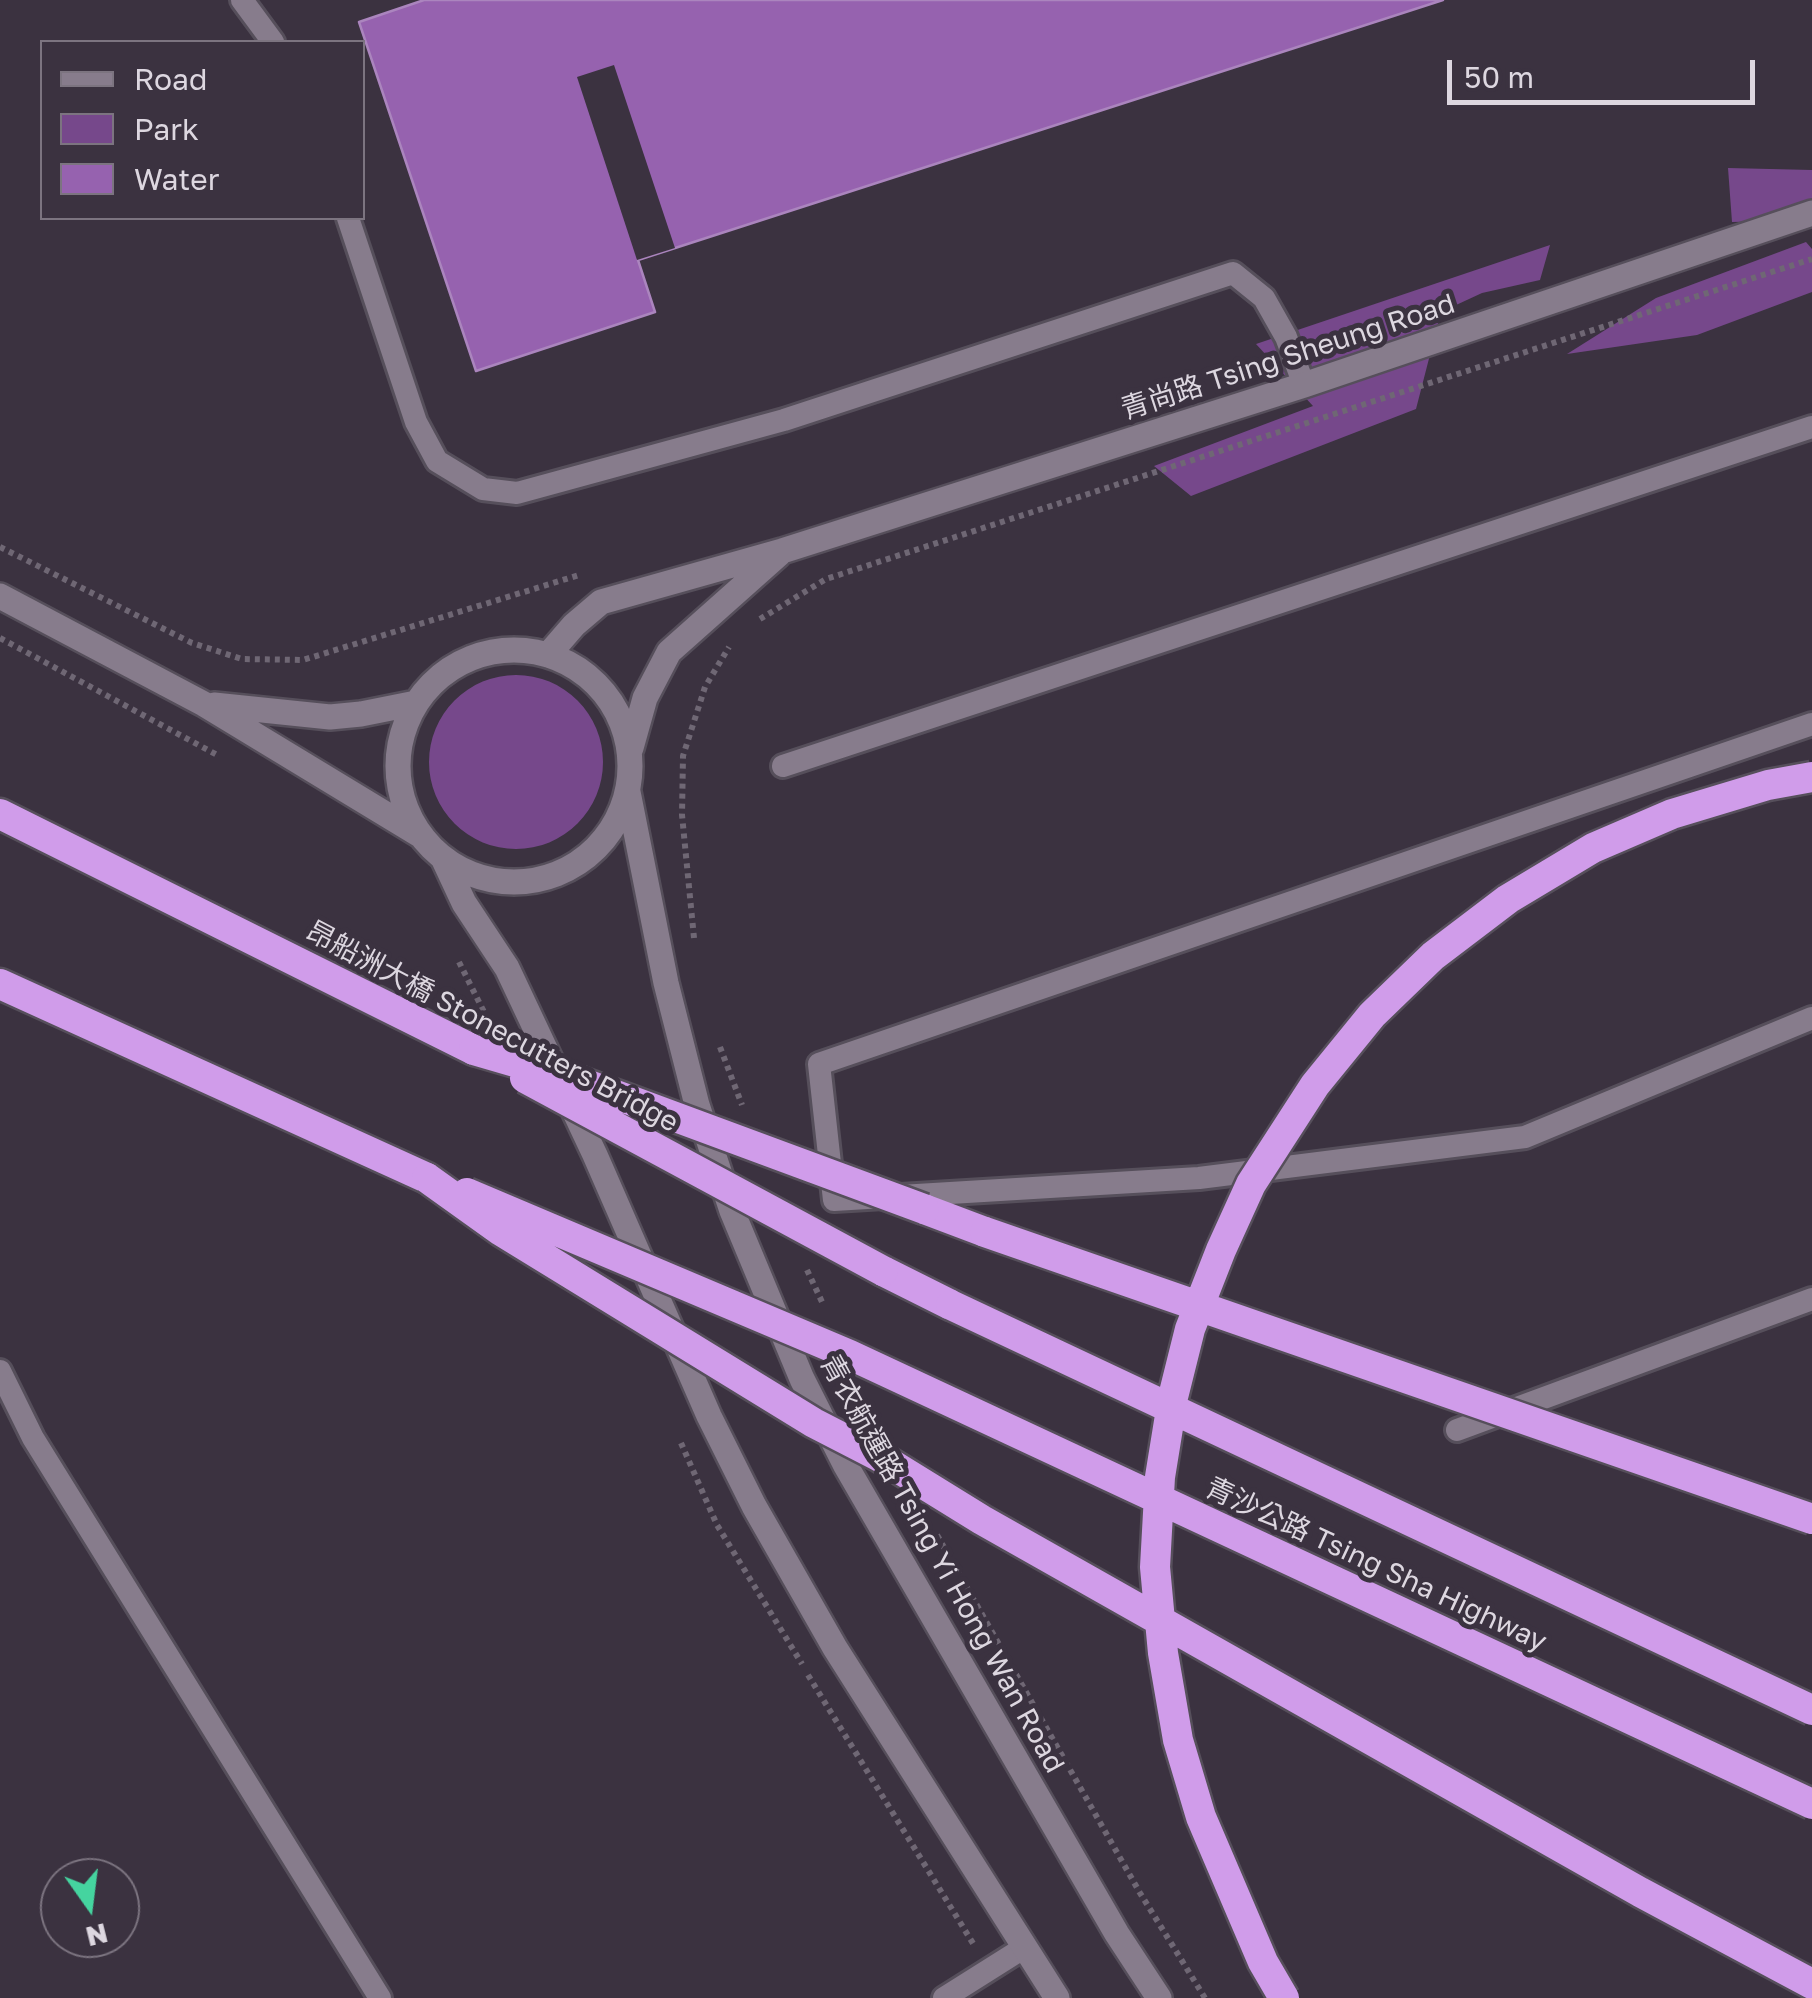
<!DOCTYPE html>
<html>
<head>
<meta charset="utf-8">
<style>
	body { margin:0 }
	#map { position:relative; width:1812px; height:1998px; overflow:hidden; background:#3b3240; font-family:"Golos Text",sans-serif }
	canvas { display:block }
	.legend { position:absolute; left:40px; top:40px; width:325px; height:180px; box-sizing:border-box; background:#3b3240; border:2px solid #7c7480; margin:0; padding:12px 18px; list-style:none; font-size:30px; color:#ddd7e0 }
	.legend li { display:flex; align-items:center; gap:20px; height:50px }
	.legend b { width:50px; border:2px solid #7c7480 }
	.north { position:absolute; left:40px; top:1858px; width:100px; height:100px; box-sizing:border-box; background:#3b3240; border:2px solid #7c7480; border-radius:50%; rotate:166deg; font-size:28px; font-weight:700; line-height:40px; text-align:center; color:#ddd7e0 }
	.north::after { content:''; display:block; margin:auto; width:35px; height:45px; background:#45d49f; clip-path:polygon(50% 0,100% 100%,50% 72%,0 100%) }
	.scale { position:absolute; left:1447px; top:60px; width:308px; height:45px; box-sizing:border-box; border:5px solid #ddd7e0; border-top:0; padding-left:12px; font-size:30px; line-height:35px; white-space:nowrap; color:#ddd7e0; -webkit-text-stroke:8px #3b3240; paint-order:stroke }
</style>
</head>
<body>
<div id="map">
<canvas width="1812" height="1998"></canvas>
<ul class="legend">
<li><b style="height:12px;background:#877c8c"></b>Road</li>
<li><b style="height:28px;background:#76488b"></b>Park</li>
<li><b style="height:28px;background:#9662af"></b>Water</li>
</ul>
<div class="north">N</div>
<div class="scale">50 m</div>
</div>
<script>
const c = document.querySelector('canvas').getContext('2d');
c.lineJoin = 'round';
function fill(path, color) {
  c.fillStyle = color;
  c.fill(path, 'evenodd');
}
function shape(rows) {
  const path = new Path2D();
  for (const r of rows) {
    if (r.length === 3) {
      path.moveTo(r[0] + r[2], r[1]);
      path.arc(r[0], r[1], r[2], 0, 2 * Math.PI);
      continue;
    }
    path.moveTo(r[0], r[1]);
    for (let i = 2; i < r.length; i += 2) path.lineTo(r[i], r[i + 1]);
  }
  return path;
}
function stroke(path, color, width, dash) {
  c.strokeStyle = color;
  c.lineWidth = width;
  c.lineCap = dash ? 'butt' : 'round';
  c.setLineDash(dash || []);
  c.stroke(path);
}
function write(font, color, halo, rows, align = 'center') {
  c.font = font + ' "Golos Text","Noto Sans TC",sans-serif';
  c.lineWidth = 10;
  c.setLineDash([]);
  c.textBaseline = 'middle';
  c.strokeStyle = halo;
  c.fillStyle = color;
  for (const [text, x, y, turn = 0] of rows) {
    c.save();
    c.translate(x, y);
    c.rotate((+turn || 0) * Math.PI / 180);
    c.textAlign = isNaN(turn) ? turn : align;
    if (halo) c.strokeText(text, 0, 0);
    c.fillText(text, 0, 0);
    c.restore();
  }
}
fill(shape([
	[1728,168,1812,170,1812,220,1732,222],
	[1806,242,1812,249,1812,292,1697,335,1567,354,1656,298],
	[1550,245,1540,280,1482,293,1441,312,1416,409,1191,496,1154,466,1313,406,1256,344],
	[516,762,87]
]), '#76488b');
const water = shape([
	[424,0,1443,0,638,260,655,312,476,371,359,22,424,0]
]);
fill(water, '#9662af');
stroke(water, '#ab85be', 2.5);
fill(shape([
	[614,65,675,248,637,260,577,77]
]), '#3b3240');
const service = shape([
	[242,0,273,42],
	[348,218,416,422,437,461,483,489,517,493,784,420,1233,273,1264,298,1286,337,1304,385],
	[1812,724,819,1064,834,1200,1199,1178,1525,1137,1812,1018],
	[783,766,1812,427],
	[0,1371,33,1438,380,1998],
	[1457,1430,1812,1299],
	[944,1998,1025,1947]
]);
const minor = shape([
	[0,596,204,704,420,835],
	[514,766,116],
	[548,655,574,625,601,602,782,551,1304,385,1812,213],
	[214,705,330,717,361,714,416,703],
	[631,748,645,698,669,652,778,555],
	[628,792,666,983,697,1105,732,1211,802,1379,846,1466,1117,1934,1159,1998],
	[443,858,464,903,507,968,595,1155,709,1416,754,1506,835,1648,1057,1998]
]);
const motorway = shape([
	[0,814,474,1050],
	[0,984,427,1178],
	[924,1209,985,1232],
	[883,1271,951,1305]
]);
stroke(service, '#564f5b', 28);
stroke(minor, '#564f5b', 30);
stroke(motorway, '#564f5b', 35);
stroke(shape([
	[0,547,192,643,242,659,303,660,579,575],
	[760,619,826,579,1812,259],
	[0,638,219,756],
	[694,938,682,815,683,756,705,687,729,647],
	[459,962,487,1018],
	[720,1047,742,1105],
	[807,1270,823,1304],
	[681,1443,717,1525,802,1664],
	[937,1535,1140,1893,1205,1998],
	[808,1675,974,1945]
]), '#6f6774', 6, [5, 5]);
stroke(service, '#877c8c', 22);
stroke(minor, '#877c8c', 25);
stroke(motorway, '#d09cea', 30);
const motorwayBridge = shape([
	[474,1050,570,1078,924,1209],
	[525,1078,883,1271],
	[427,1178,501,1231,814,1423,880,1457,982,1520,1640,1892,1812,1984],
	[467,1193,850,1355,1812,1804],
	[985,1232,1812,1519],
	[951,1305,1812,1710],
	[1284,1998,1263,1962,1201,1817,1178,1740,1163,1653,1155,1567,1160,1477,1173,1397,1190,1329,1221,1250,1251,1184,1315,1085,1372,1015,1433,956,1508,899,1593,848,1672,814,1768,785,1812,777]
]);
stroke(motorwayBridge, '#564f5b', 35, []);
stroke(motorwayBridge, '#d09cea', 30);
write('28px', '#ddd7e0', '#3b3240', [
	["青尚路 Tsing Sheung Road",1288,357,-18],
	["昂船洲大橋 Stonecutters Bridge",492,1027,28],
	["青衣航運路 Tsing Yi Hong Wan Road",942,1564,61],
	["青沙公路 Tsing Sha Highway",1376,1565,25]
]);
</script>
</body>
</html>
